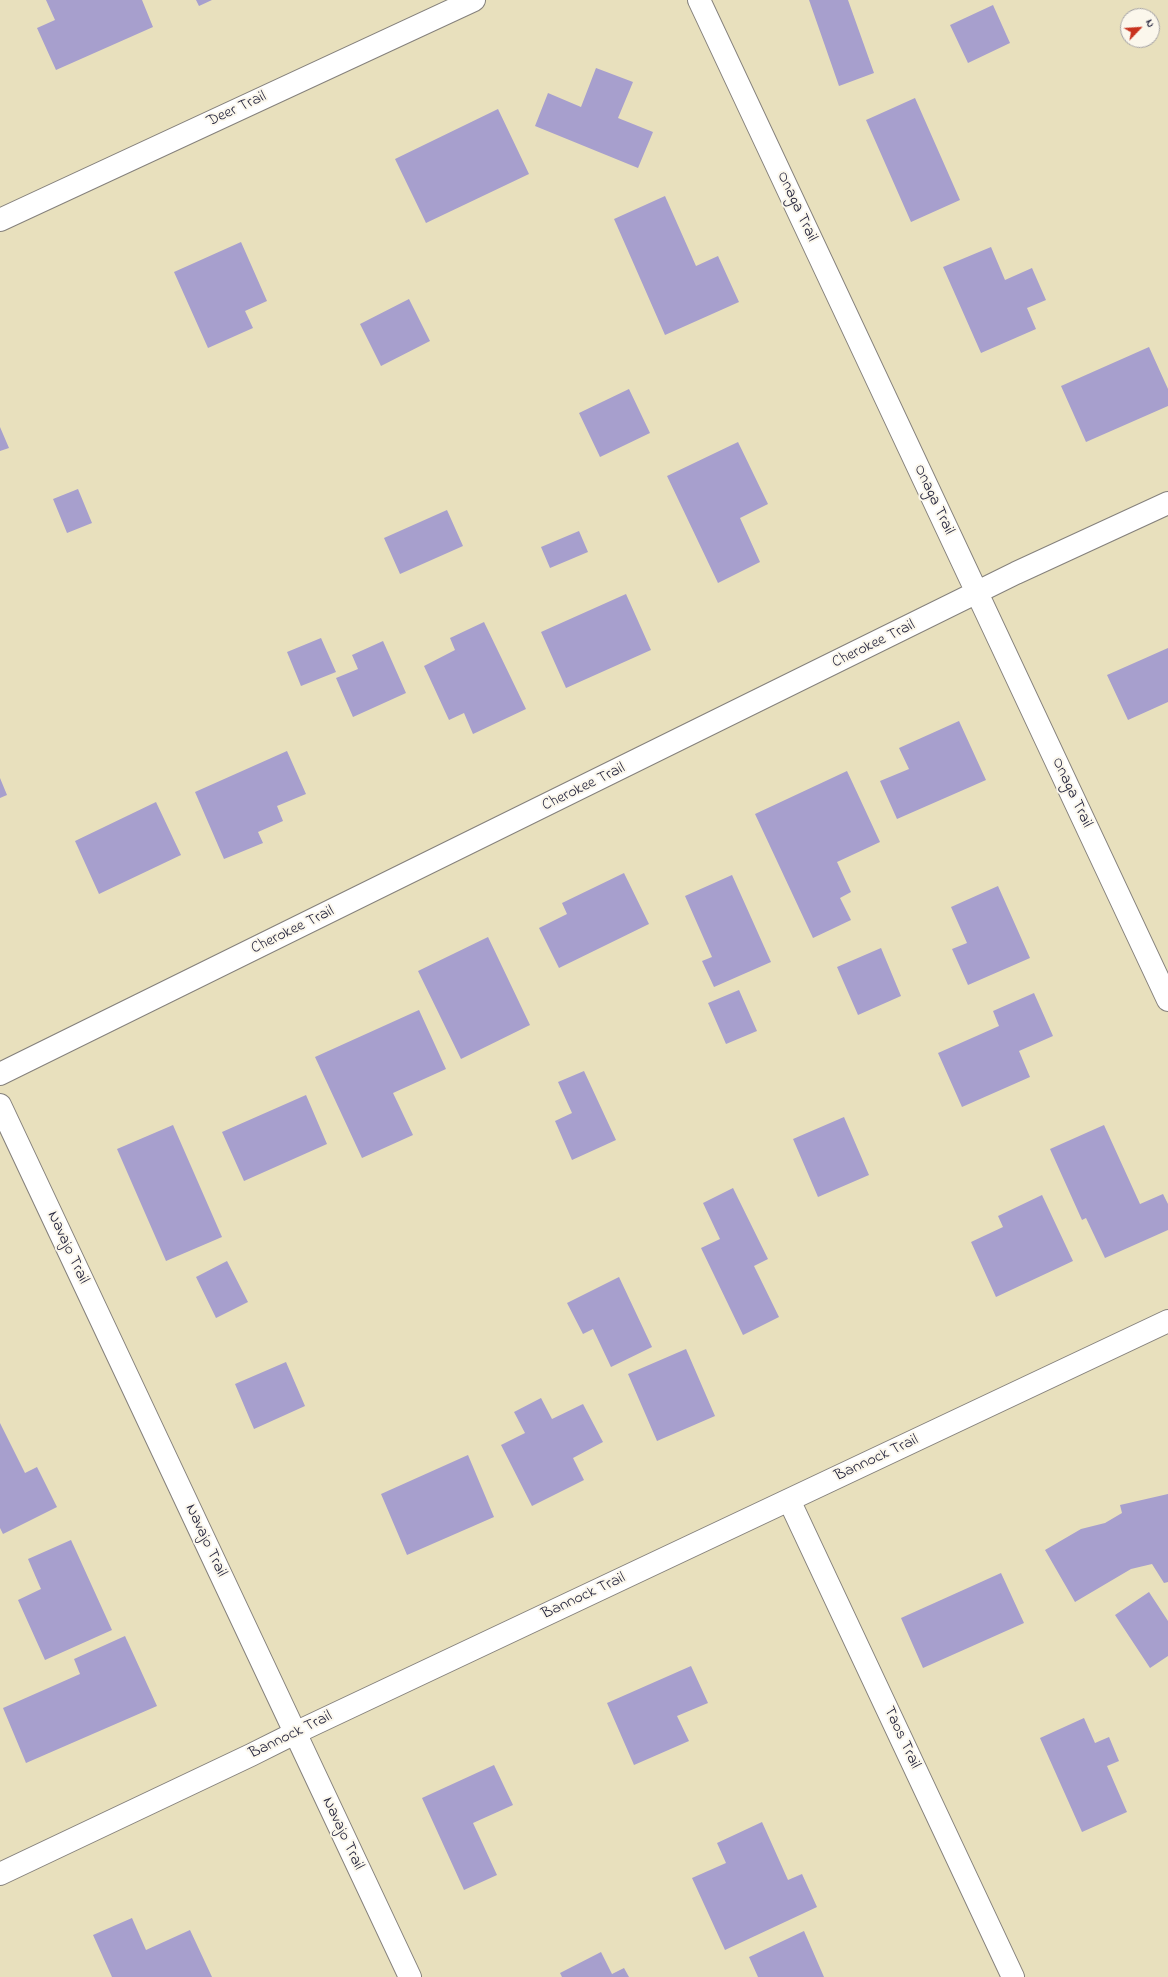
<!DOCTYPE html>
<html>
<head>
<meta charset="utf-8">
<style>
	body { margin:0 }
	#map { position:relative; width:1168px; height:1977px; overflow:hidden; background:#e8e0bd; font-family:"Indie Flower",sans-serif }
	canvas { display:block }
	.north { position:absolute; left:1120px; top:8px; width:40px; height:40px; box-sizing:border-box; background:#fbf7ec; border:1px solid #a4a2a5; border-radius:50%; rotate:65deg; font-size:11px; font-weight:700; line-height:16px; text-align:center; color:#22223b }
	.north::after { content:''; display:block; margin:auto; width:14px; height:18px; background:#c8321e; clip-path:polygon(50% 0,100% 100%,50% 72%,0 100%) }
</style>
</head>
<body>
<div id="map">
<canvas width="1168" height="1977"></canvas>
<div class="north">N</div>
</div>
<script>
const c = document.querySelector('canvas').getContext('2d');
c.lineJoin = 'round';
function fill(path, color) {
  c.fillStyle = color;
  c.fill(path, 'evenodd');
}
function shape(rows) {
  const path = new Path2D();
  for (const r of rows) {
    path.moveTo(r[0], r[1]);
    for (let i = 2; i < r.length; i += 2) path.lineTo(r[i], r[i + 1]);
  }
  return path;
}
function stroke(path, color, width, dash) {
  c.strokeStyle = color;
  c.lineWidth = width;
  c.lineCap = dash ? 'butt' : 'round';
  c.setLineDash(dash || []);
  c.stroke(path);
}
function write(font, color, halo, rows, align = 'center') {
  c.font = font + ' "Indie Flower",sans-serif';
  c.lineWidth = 4;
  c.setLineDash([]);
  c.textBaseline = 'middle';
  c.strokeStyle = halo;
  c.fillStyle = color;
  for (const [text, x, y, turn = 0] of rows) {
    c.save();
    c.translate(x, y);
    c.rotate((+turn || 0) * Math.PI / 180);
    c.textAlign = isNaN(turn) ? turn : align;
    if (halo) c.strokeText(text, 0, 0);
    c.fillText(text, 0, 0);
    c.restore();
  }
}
fill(shape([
	[46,0,142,0,153,27,56,70,37,28,55,20],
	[196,0,212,0,199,6],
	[809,0,848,0,874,73,839,86],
	[993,5,1010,43,968,63,950,25],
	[596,68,633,82,618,118,653,132,638,168,535,126,548,93,581,107],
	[915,98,960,200,911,222,866,120],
	[498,109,529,174,426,223,395,159],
	[665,196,696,266,718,256,739,302,665,335,614,219],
	[241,242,267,301,245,311,253,328,208,348,174,272],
	[991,247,1005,280,1032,268,1046,300,1027,308,1036,329,981,353,943,267],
	[409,299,430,341,381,366,360,324],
	[1149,347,1168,389,1168,406,1086,442,1061,386],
	[629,389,650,433,600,457,579,413],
	[0,427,9,448,0,451],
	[738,442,768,504,740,518,760,562,718,583,667,476],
	[78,489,92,523,67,533,53,499],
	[447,510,463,546,400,574,384,538],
	[579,531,588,552,550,568,541,547],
	[626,594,651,650,566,688,541,632],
	[484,622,526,709,473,734,464,713,449,720,424,666,455,650,450,638],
	[321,638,336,672,301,686,287,652],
	[383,641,406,693,353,717,336,678,358,669,352,655],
	[1168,648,1168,702,1128,720,1107,675],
	[959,721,986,780,897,819,880,781,909,769,899,748],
	[287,751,306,794,277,806,283,821,258,832,263,843,224,859,195,792],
	[847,771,880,842,837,862,851,892,840,898,851,920,813,938,755,814],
	[0,778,7,795,0,798],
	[156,802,181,855,99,894,75,841],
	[624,873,649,924,559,968,539,928,567,914,562,903],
	[732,875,771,962,714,987,702,961,712,957,685,896],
	[998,886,1030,958,968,985,952,949,967,943,951,907],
	[488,937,530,1025,461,1059,418,971],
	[881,948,901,996,858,1015,837,967],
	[739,990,757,1031,726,1044,708,1003],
	[1034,993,1053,1036,1019,1051,1030,1077,962,1107,938,1053,999,1026,993,1011],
	[419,1010,446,1069,393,1093,413,1135,362,1158,315,1057],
	[584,1071,616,1140,572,1160,555,1121,572,1113,558,1082],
	[306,1095,327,1144,244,1181,222,1132],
	[844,1117,869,1175,818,1197,793,1139],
	[173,1125,222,1237,166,1261,117,1149],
	[1104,1125,1140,1204,1163,1194,1168,1204,1168,1230,1105,1258,1086,1218,1082,1220,1050,1149],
	[733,1188,768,1259,754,1266,779,1317,743,1335,701,1248,720,1239,703,1203],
	[1042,1195,1073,1261,996,1297,971,1242,1003,1227,998,1216],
	[227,1261,248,1302,216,1318,196,1277],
	[619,1277,652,1347,611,1367,593,1329,583,1334,567,1303],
	[686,1349,715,1416,657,1441,628,1374],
	[286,1362,305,1406,254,1429,235,1384],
	[541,1398,552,1419,583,1404,603,1442,573,1458,584,1480,532,1506,501,1445,525,1433,514,1412],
	[0,1423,25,1473,37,1467,57,1507,3,1534,0,1528],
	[468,1455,494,1517,407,1555,381,1494],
	[1168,1494,1168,1582,1164,1583,1152,1564,1131,1569,1075,1602,1045,1550,1081,1529,1105,1523,1122,1513,1120,1505],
	[71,1540,112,1630,45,1660,18,1600,41,1589,28,1559],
	[1001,1573,1024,1623,923,1668,901,1618],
	[1149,1592,1168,1621,1168,1656,1150,1668,1115,1615],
	[125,1636,157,1706,26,1763,3,1708,80,1674,74,1659],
	[691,1666,708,1703,677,1716,689,1741,634,1765,607,1703],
	[1084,1718,1095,1743,1109,1737,1119,1761,1107,1766,1127,1812,1082,1832,1040,1738],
	[494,1765,513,1805,473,1823,497,1875,464,1890,422,1798],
	[762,1822,788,1880,802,1874,817,1907,725,1950,692,1878,726,1863,717,1843],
	[132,1918,146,1950,190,1930,212,1977,112,1977,93,1935],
	[804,1931,824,1977,758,1977,749,1957],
	[601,1952,612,1974,624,1968,629,1977,562,1977,560,1973]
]), '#a79fcd');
const minor = shape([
	[699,0,1168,1000],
	[0,220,474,0],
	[0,1074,1016,573,1168,503],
	[0,1105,410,1977],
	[789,1500,1013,1977],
	[0,1874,251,1755,295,1733,1168,1321]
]);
stroke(minor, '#85817c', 24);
stroke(minor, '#fff', 22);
write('16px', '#22223b', '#fbf7ec', [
	["Deer Trail",237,110,-25],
	["Onaga Trail",796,207,65],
	["Onaga Trail",933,500,65],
	["Cherokee Trail",874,645,-26],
	["Cherokee Trail",584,788,-26],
	["Onaga Trail",1071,793,65],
	["Cherokee Trail",293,931,-26],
	["Navajo Trail",67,1248,65],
	["Bannock Trail",877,1459,-25],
	["Navajo Trail",205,1541,65],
	["Bannock Trail",584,1597,-25],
	["Bannock Trail",291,1736,-26],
	["Taos Trail",901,1738,65],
	["Navajo Trail",342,1834,65]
]);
</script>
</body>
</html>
